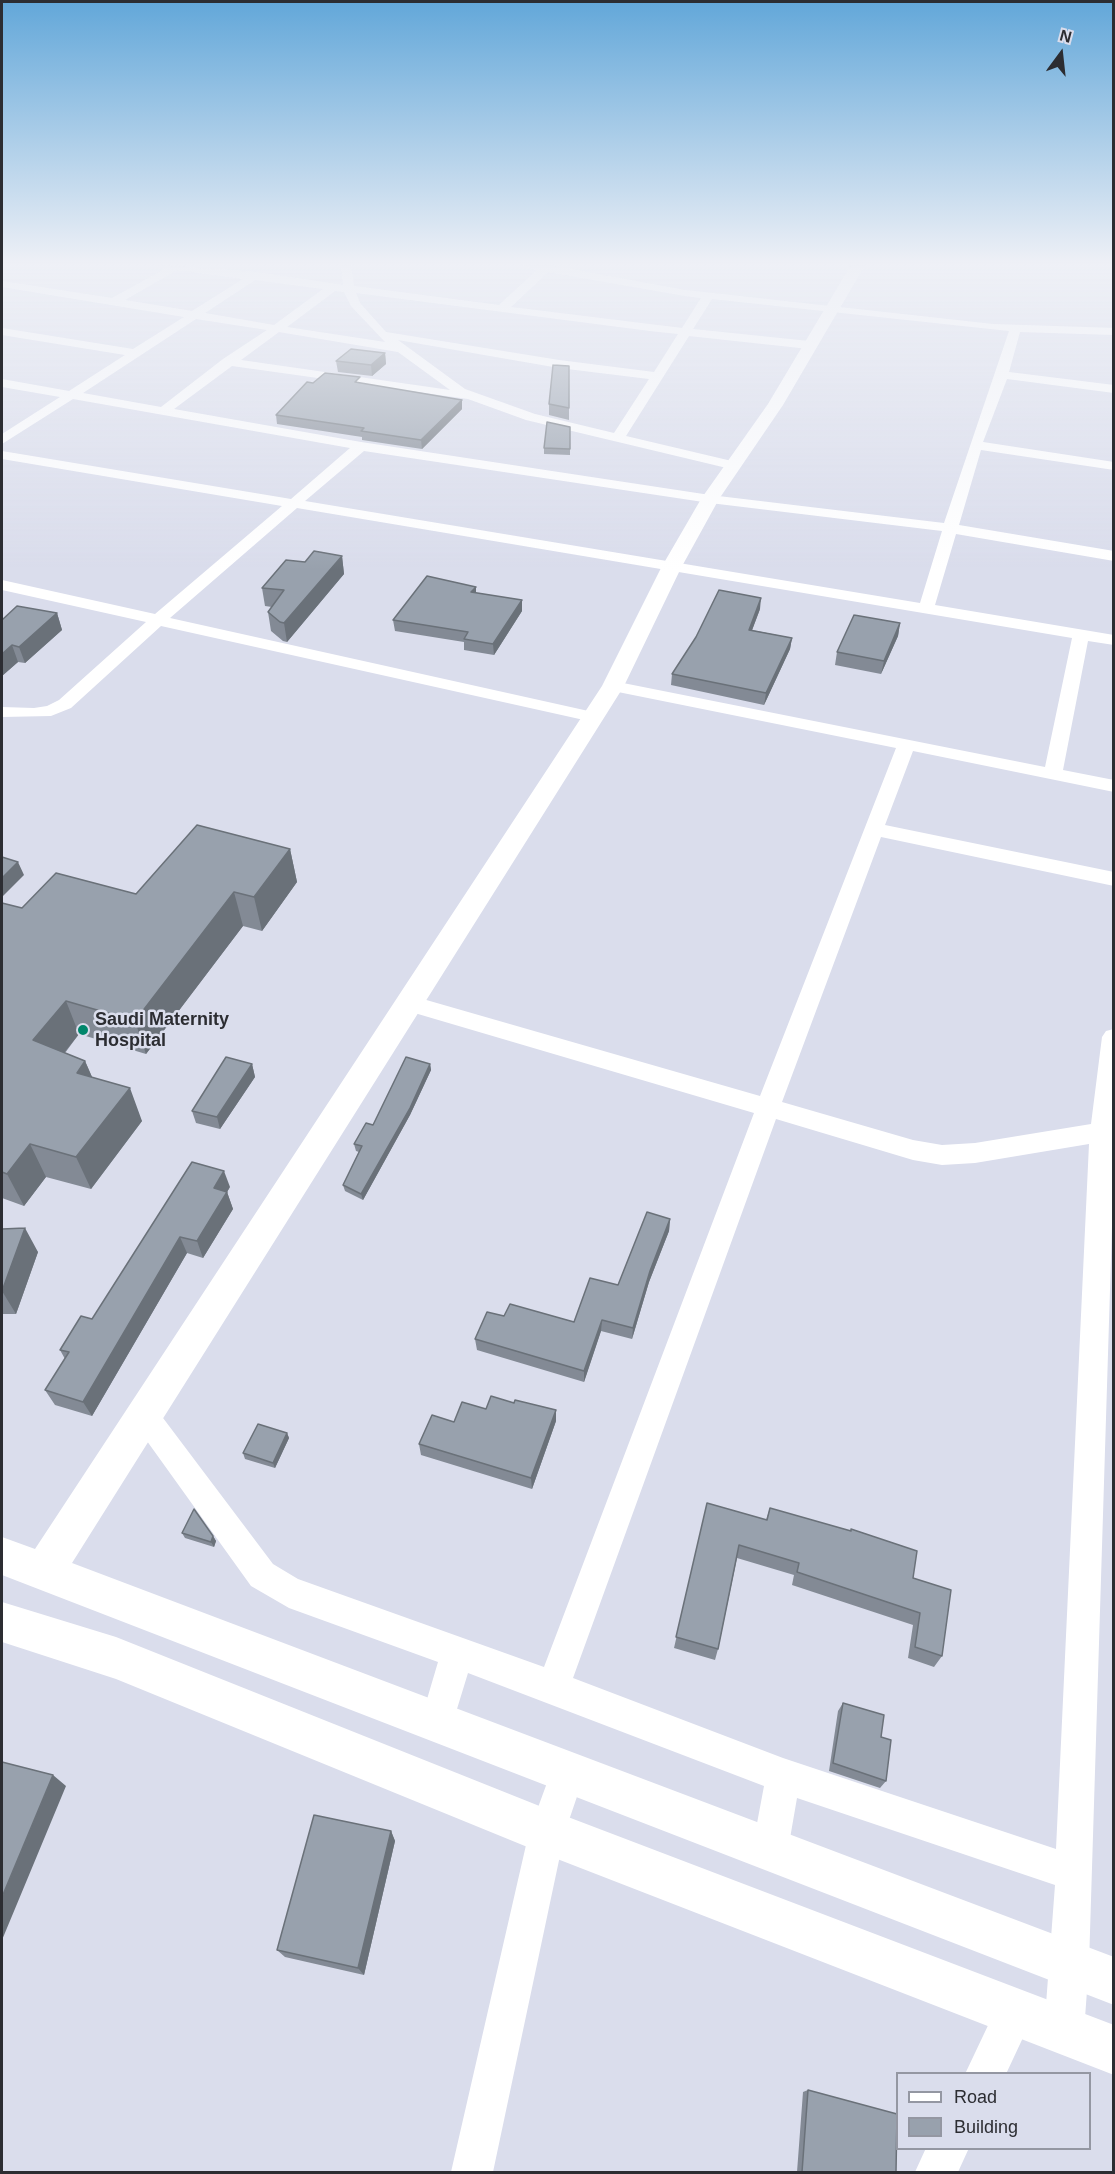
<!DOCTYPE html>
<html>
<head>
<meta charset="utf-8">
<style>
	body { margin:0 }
	#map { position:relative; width:1115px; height:2174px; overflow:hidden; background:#daddec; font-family:Helvetica,sans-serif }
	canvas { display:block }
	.frame { position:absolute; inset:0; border:3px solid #2c2d32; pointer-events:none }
	.legend { position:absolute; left:896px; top:2072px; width:195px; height:78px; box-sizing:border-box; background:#daddec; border:2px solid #9497a2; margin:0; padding:8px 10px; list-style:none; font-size:18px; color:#2c2d32 }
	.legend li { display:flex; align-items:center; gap:12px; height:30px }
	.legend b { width:30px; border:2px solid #9497a2 }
	.north { position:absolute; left:1031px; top:24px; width:60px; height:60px; -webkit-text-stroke:4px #daddec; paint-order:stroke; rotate:15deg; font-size:16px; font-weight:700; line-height:24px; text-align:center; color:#2c2d32 }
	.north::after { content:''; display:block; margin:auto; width:21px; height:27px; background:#2c2d32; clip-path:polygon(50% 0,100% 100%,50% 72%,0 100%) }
</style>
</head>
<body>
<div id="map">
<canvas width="1115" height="2174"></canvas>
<div class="frame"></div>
<ul class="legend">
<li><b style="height:8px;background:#fff"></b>Road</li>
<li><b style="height:16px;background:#98a1ad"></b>Building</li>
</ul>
<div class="north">N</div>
</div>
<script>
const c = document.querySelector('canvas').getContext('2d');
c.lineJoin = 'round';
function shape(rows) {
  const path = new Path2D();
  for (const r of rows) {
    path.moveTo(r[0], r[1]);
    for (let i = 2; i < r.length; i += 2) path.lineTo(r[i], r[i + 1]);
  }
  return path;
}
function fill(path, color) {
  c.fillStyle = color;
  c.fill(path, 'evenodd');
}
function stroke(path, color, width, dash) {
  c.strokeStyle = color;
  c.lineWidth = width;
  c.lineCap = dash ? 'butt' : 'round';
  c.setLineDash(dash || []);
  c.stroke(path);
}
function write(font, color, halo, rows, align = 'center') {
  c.font = font + ' Helvetica,sans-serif';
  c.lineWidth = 5;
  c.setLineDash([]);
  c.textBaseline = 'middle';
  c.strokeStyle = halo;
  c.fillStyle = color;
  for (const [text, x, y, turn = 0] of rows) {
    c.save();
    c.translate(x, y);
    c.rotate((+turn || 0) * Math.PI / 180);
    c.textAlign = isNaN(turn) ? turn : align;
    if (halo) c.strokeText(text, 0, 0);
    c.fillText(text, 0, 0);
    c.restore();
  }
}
fill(shape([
	[157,265,256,272,343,285,341,265,351,265,354,286,499,305,537,270,521,265,548,265,685,290,993,324,1114,328,1114,335,1020,332,1009,372,1114,385,1114,393,1007,379,983,442,1114,462,1114,470,981,450,959,525,1114,551,1114,561,956,534,935,605,1114,635,1114,645,1088,641,1063,770,1114,780,1114,792,913,751,885,825,1114,872,1114,886,881,837,782,1102,913,1140,942,1145,975,1143,1091,1124,1102,1037,1106,1031,1114,1029,1114,1161,1089,1964,1084,2031,1078,2045,1064,2051,1050,2045,1044,2031,1055,1885,797,1798,788,1850,783,1863,770,1868,757,1863,752,1850,764,1786,468,1673,449,1735,437,1740,425,1735,420,1723,438,1662,289,1608,251,1586,129,1416,134,1406,144,1402,154,1406,273,1564,298,1579,544,1667,754,1113,401,1009,398,1003,401,997,409,995,760,1096,896,748,613,691,604,686,613,681,1045,767,1072,638,297,508,170,618,593,712,602,717,599,721,593,722,161,626,71,708,51,716,2,717,2,707,34,708,47,706,59,700,146,622,2,590,2,580,155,614,282,506,2,459,2,451,291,499,350,448,73,399,2,444,2,434,60,397,2,387,2,379,69,391,125,355,2,335,2,328,133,349,184,317,2,287,2,281,112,298,165,269,157,265],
	[177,270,243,279,192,311,125,300,177,270],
	[548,272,685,296,701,298,682,328,511,307,548,272],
	[255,280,323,289,274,325,205,313,255,280],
	[335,291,344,292,351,306,385,342,287,327,335,291],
	[356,293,650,331,678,334,654,372,559,360,386,332,360,303,356,293],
	[712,299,1009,331,944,523,710,495,361,442,174,409,232,366,468,399,526,420,731,469,736,468,736,462,626,436,689,336,809,349,815,345,809,341,693,329,712,299],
	[196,319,267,330,223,359,161,407,83,393,196,319],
	[279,332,398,352,450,390,241,360,279,332],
	[398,340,559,368,649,379,614,433,535,414,465,389,398,340],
	[364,451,710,503,942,531,920,603,305,501,364,451],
	[776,1119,913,1160,942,1165,975,1163,1089,1144,1056,1849,783,1758,573,1678,776,1119],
	[567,1755,579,1761,585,1773,565,1832,493,2172,451,2172,529,1832,555,1761,567,1755],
	[1015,1992,1029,1998,1035,2012,1006,2074,965,2074,1001,1998,1015,1992],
	[926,2148,969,2148,958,2172,915,2172,926,2148]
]), '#fff');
fill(shape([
	[851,265,865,265,783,405,719,499,681,568,624,686,72,1563,1114,1957,1114,2005,2,1575,2,1537,35,1549,602,686,661,568,701,499,768,404,851,265],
	[2,1602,116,1637,547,1809,1114,2025,1114,2075,547,1855,116,1679,2,1642,2,1602]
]), '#fff');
fill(shape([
	[385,353,386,364,372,376,338,372,336,361],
	[569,366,569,420,549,415,549,404],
	[313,383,360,383,462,400,462,409,422,449,362,440,362,437,277,424,276,415],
	[544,448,570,449,570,455,544,454],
	[342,556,344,574,287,642,283,641,271,631,268,612,272,607,265,606,262,588,305,562],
	[476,587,476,593,522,600,522,611,494,655,464,650,464,642,395,631,393,620],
	[760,609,752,630,792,638,790,649,764,705,671,685,672,674],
	[57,613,62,630,25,663,18,662,2,676,2,620],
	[900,623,898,636,881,674,835,665,837,652],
	[290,849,297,882,262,931,243,926,146,1054,79,1034,65,1053,85,1061,92,1077,142,1121,91,1189,46,1177,24,1206,2,1198,2,903,22,908,136,894],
	[252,1064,255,1077,220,1129,196,1123,192,1111],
	[430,1064,431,1070,410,1115,363,1200,345,1191,343,1185,359,1152,356,1151,354,1144],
	[230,1187,227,1192,233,1209,203,1258,187,1253,92,1416,55,1405,45,1390,65,1359,60,1350],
	[670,1219,669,1231,649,1282,632,1339,601,1331,584,1382,477,1350,475,1339,504,1316,574,1322,618,1285],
	[2,1229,38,1252,16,1314,2,1314],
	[486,1409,556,1421,532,1489,421,1455,419,1444,454,1422],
	[287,1433,289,1438,275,1468,245,1459,243,1453],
	[707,1503,766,1520,770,1508,913,1578,942,1656,934,1667,908,1658,913,1625,792,1585,794,1575,737,1558,718,1649,715,1660,674,1648],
	[182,1533,213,1536,216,1541,214,1547,185,1538],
	[843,1703,881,1737,886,1781,880,1788,829,1771,838,1711],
	[391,1831,395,1841,364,1975,285,1957,277,1950],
	[808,2090,896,2172,797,2172,803,2092]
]), '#838a95');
fill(shape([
	[385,353,386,364,372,376,371,365],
	[462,400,462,409,422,449,421,440],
	[342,556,344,574,287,642,284,623],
	[476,587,476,597,471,592],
	[761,598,760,609,748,641,749,630],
	[522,600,522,611,494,655,493,644],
	[57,613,62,630,25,663,19,647],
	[900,623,898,636,881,674,884,661],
	[792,638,790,649,764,705,766,693],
	[12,645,18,662,2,676,2,654],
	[290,849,297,882,262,931,254,897],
	[18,862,24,875,2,897,2,878],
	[234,892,243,926,146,1054,135,1021],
	[66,1001,79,1034,48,1073,33,1040],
	[85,1061,99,1093,77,1073],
	[252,1064,255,1077,220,1129,217,1117],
	[430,1064,431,1070,410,1115,363,1200,361,1194],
	[130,1088,142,1121,91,1189,76,1157],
	[30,1144,46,1177,24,1206,7,1174],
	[224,1171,230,1187,219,1205,214,1188],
	[227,1192,233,1209,203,1258,197,1241],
	[670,1219,669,1231,649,1282,632,1339,633,1328,650,1271],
	[25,1228,38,1252,16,1314,2,1291],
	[180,1237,187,1253,92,1416,83,1402],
	[602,1320,601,1331,584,1382,584,1371],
	[556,1410,556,1421,532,1489,531,1478],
	[287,1433,289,1438,275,1468,273,1463],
	[213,1536,216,1541,214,1547,211,1542],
	[53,1775,66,1786,2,1940,2,1897],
	[391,1831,395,1841,364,1975,358,1968]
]), '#6a7179');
const building = shape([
	[351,349,385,353,371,365,336,361,351,349],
	[553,365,569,366,569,408,549,404,553,365],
	[325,373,360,377,355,382,462,400,421,440,361,431,364,428,276,415,307,382,313,383,325,373],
	[547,422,570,427,570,449,544,448,547,422],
	[314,551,342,556,284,623,280,622,268,612,284,590,262,588,286,560,305,562,314,551],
	[427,576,476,587,471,592,522,600,493,644,464,639,468,632,393,620,427,576],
	[719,590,761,598,749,630,792,638,766,693,672,674,696,637,719,590],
	[17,606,57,613,19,647,12,645,2,654,2,620,17,606],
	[854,615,900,623,884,661,837,652,854,615],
	[197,825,290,849,254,897,234,892,135,1021,66,1001,33,1040,85,1061,77,1073,130,1088,76,1157,30,1144,7,1174,2,1172,2,903,22,908,56,873,136,894,197,825],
	[2,857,18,862,2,878,2,857],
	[226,1057,252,1064,217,1117,192,1111,226,1057],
	[406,1057,430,1064,410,1108,361,1194,343,1185,362,1146,354,1144,366,1123,373,1125,406,1057],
	[192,1162,224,1171,214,1188,227,1192,197,1241,180,1237,83,1402,45,1390,69,1352,60,1350,81,1316,92,1319,192,1162],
	[647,1212,670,1219,650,1271,633,1328,602,1320,584,1371,475,1339,487,1312,504,1316,510,1304,574,1322,590,1278,618,1285,647,1212],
	[25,1228,2,1291,2,1229,25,1228],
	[491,1396,514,1403,515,1400,556,1410,531,1478,419,1444,432,1415,454,1422,462,1402,486,1409,491,1396],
	[258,1424,287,1433,273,1463,243,1453,258,1424],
	[707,1503,767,1520,770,1508,851,1531,851,1529,917,1551,913,1578,951,1590,942,1656,915,1647,920,1613,797,1572,799,1563,739,1545,718,1649,676,1637,707,1503],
	[194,1509,213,1536,211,1542,182,1533,194,1509],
	[843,1703,884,1715,881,1737,891,1740,886,1781,833,1763,843,1703],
	[2,1762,53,1775,2,1897,2,1762],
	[314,1815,391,1831,358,1968,277,1950,314,1815],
	[808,2090,897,2114,896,2172,802,2172,808,2090]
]);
fill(building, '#98a1ad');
stroke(building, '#6a7179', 1.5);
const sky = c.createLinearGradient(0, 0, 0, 570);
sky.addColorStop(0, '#62a7d9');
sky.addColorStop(0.46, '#eef0f6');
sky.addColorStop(1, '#eef0f600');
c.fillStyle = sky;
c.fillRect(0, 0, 1115, 570);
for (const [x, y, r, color] of [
	[83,1030,6,"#00866b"]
]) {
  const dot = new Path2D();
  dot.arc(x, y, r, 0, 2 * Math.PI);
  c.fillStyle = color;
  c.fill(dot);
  stroke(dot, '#daddec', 2);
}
write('bold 18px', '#2c2d32', '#daddec', [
	["Saudi Maternity",95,1020],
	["Hospital",95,1041]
], 'left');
</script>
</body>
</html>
